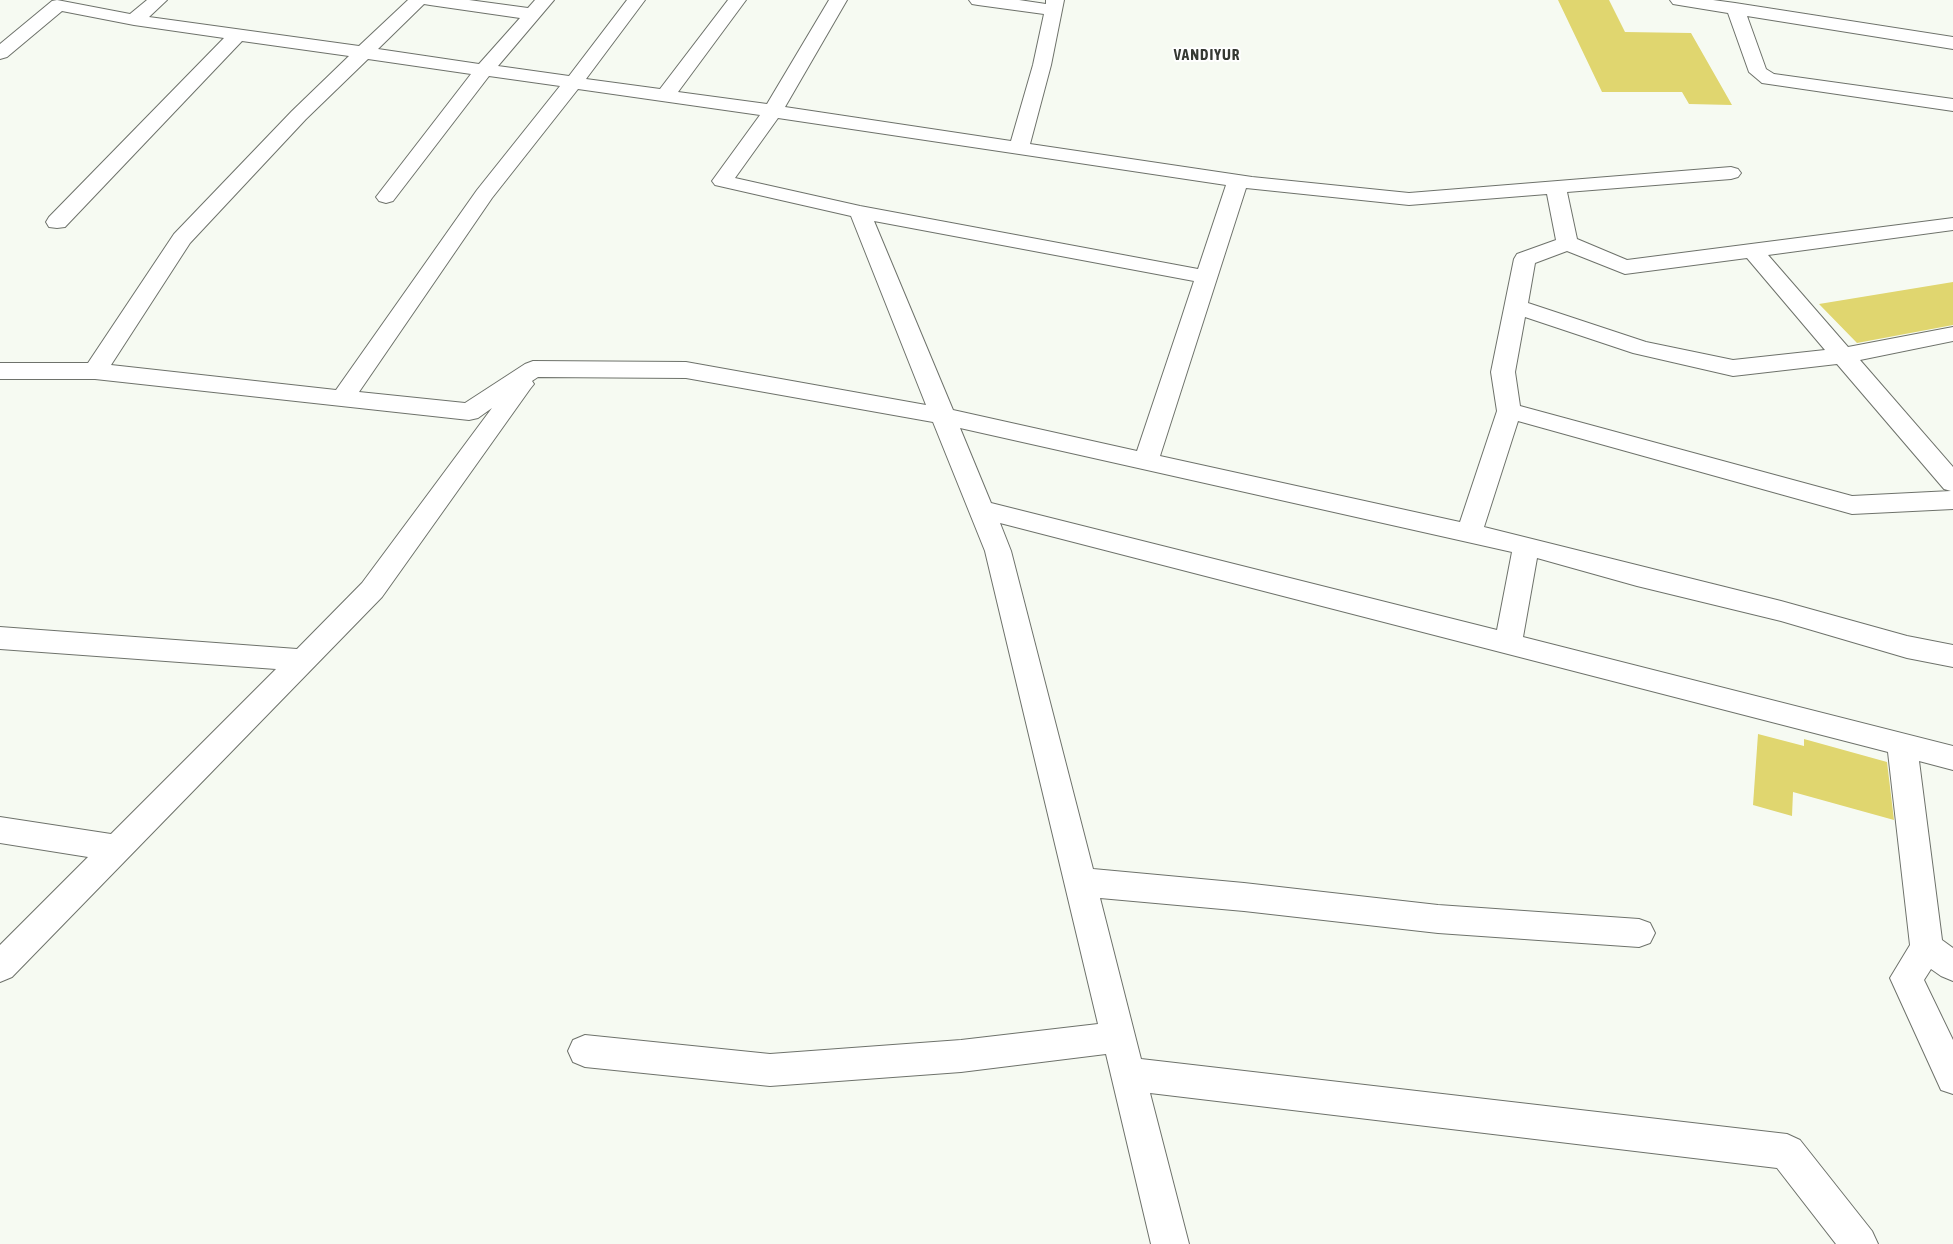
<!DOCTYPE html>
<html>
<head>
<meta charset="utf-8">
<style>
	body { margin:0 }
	canvas { display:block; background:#f6faf2 }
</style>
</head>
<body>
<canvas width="1953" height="1244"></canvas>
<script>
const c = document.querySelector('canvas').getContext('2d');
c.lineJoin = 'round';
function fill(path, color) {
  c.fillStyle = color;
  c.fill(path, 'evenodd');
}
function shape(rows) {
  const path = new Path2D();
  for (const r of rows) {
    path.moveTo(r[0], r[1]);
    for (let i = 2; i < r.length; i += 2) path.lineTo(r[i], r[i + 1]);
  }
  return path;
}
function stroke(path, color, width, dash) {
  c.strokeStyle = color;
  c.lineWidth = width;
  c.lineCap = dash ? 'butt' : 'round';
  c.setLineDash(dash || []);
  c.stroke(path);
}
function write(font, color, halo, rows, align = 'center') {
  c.font = font + ' "Asap Condensed",sans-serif';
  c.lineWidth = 4;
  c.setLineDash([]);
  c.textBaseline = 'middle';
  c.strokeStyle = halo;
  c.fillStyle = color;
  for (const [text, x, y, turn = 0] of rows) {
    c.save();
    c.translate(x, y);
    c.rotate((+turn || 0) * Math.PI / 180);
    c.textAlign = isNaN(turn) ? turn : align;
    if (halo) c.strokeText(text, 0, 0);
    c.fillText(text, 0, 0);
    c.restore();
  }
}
fill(shape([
	[1558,0,1609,0,1625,32,1691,33,1732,105,1689,104,1682,92,1602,92],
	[1953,282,1953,325,1857,343,1819,304],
	[1758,734,1804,746,1804,739,1887,762,1894,820,1793,792,1792,816,1753,805]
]), '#e0d66f');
const minor = shape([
	[57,0,130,14,147,0,167,0,149,17,359,46,408,0,469,0,528,8,535,0,554,0,498,66,569,76,627,0,645,0,586,79,660,89,728,0,746,0,678,92,767,104,829,0,847,0,785,107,1011,141,1033,65,1044,14,978,5,972,4,969,0,1019,0,1046,4,1046,0,1064,0,1051,65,1030,144,1252,177,1409,193,1731,167,1738,169,1741,173,1738,177,1731,179,1567,192,1577,239,1627,260,1953,218,1953,230,1768,255,1848,347,1953,327,1953,341,1860,360,1953,467,1953,509,1852,514,1518,421,1484,527,1781,601,1907,636,1953,645,1953,667,1907,658,1781,621,1637,586,1537,558,1523,637,1953,746,1953,770,1919,761,1942,940,1953,948,1953,981,1941,976,1931,969,1924,980,1953,1040,1953,1094,1941,1090,1890,978,1910,945,1888,752,1000,523,1011,551,1093,869,1244,883,1438,905,1639,919,1650,923,1655,933,1650,943,1639,947,1438,933,1244,911,1100,898,1141,1059,1787,1134,1800,1140,1872,1231,1878,1244,1836,1244,1777,1168,1150,1093,1189,1244,1151,1244,1106,1054,961,1072,770,1086,585,1067,573,1062,568,1051,573,1040,585,1035,770,1054,961,1040,1098,1024,985,551,933,422,686,378,538,377,532,381,534,384,530,389,382,597,12,977,0,982,0,945,88,857,0,843,0,817,111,834,276,669,0,649,0,627,297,649,362,583,492,408,478,418,469,420,95,379,0,379,0,363,88,363,174,234,292,111,349,56,242,41,65,227,57,228,49,227,46,222,49,217,224,38,134,25,62,11,7,57,0,59,0,44,52,1,57,0],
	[424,4,430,5,520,18,479,64,378,49,424,4],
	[368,59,471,74,376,197,379,201,386,203,393,201,489,76,560,86,477,190,336,390,111,365,190,243,306,119,368,59],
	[578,89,760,115,712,181,715,185,851,216,926,405,686,362,533,361,525,364,465,403,359,392,492,198,578,89],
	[778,118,1019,154,1226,185,1198,269,860,206,735,178,778,118],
	[1246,188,1409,205,1547,194,1556,240,1517,254,1514,259,1491,372,1497,411,1460,522,1160,456,1246,188],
	[874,221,1194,281,1137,451,953,410,874,221],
	[1567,251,1625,274,1747,258,1825,350,1733,360,1646,342,1528,303,1535,263,1567,251],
	[1525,317,1633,353,1733,376,1837,364,1944,489,1951,491,1852,496,1520,406,1515,372,1525,317],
	[960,428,1512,552,1497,630,991,503,960,428],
	[1670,0,1713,0,1735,3,1953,37,1953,49,1747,16,1766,69,1774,74,1953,99,1953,111,1762,83,1749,72,1728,13,1679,5,1673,4,1670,0]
]);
stroke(minor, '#6e726b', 2);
fill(minor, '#fff');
c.letterSpacing = '1px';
write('bold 15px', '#353933', '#fff', [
	["VANDIYUR",1207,55]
]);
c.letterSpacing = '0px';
</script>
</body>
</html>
